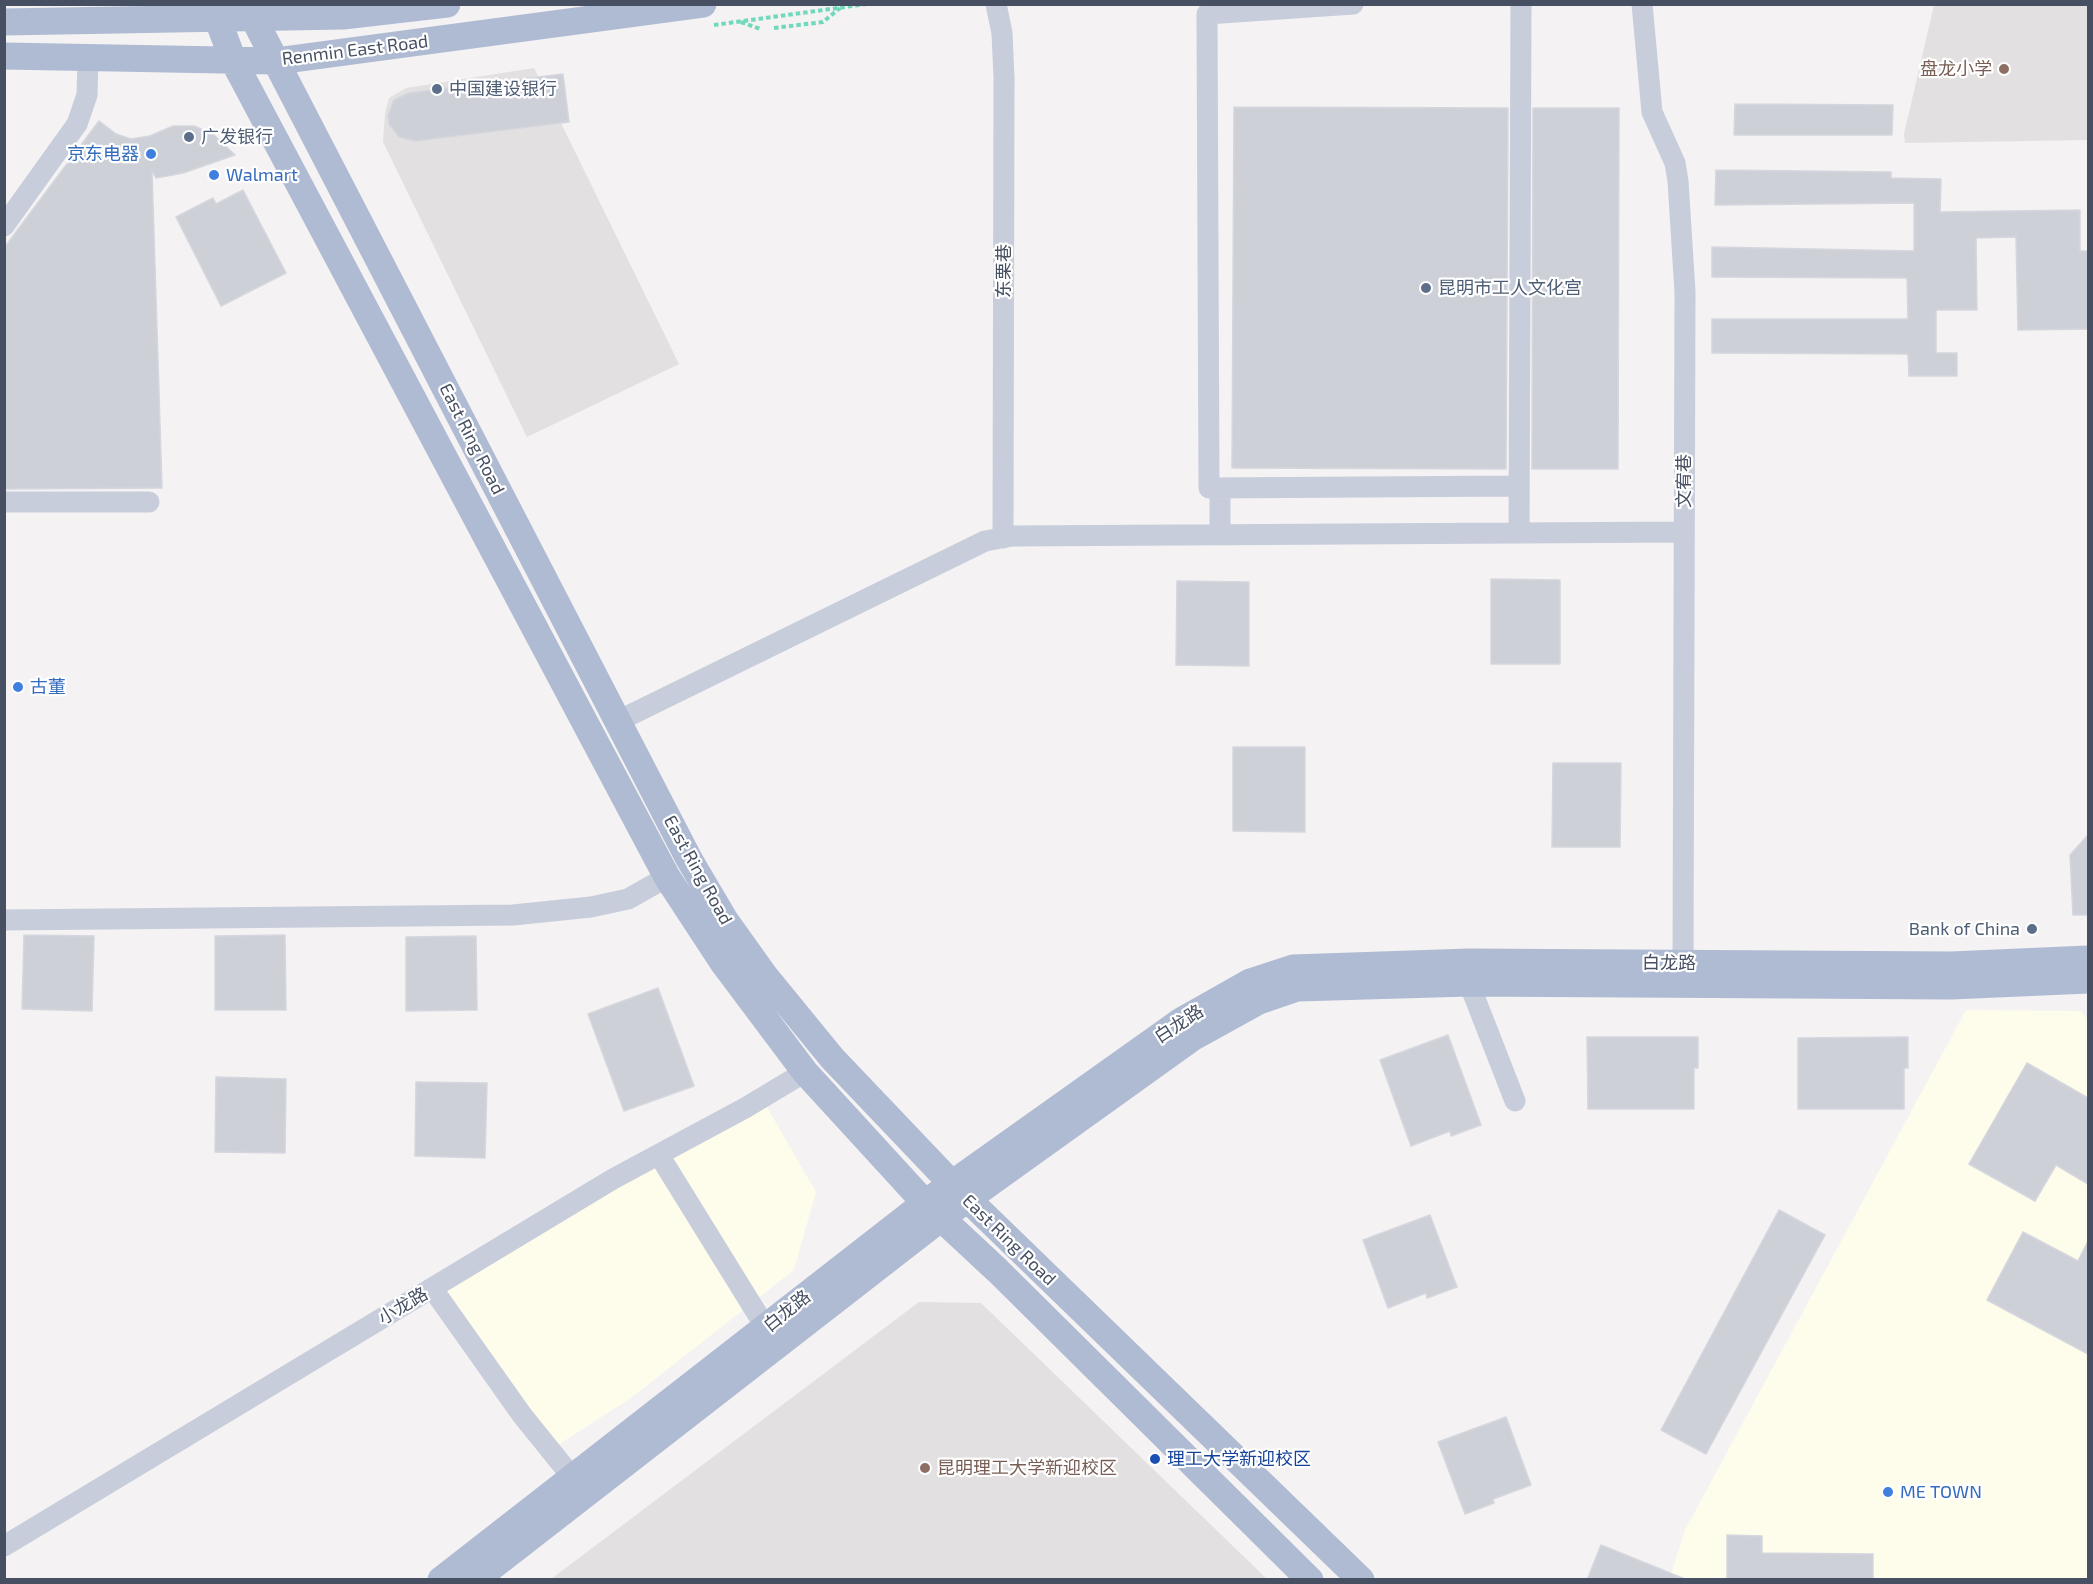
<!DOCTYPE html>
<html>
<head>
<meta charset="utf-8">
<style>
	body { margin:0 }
	#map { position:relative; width:2093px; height:1584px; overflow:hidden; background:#f4f2f2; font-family:"Exo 2",sans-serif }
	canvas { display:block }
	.frame { position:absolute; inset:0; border:6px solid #475062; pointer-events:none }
</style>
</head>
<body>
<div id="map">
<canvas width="2093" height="1584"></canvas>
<div class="frame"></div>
</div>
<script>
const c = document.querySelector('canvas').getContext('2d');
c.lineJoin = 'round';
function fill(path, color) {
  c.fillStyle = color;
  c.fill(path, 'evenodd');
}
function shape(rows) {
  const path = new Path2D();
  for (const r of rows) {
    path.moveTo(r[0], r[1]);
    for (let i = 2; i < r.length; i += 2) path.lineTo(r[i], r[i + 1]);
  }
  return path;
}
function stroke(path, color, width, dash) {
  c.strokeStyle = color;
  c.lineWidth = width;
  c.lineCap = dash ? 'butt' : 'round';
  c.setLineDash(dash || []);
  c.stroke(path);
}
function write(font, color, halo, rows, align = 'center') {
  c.font = font + ' "Exo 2","Noto Sans SC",sans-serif';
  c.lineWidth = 4.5;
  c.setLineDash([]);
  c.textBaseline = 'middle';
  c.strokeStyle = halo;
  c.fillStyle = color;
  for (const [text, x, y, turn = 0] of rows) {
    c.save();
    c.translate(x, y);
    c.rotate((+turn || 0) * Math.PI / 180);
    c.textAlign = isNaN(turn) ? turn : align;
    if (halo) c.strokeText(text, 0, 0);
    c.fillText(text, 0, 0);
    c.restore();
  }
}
fill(shape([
	[1966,1010,2081,1011,2088,1021,2088,1579,1669,1580,1685,1530],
	[764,1102,816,1192,794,1270,631,1398,547,1452,432,1294]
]), '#fefdec');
fill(shape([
	[1934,5,2088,5,2088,140,1905,143,1904,134],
	[534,68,679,364,527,437,383,142,385,113,389,98,406,88],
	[919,1302,981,1303,1267,1579,551,1579]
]), '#e2e0e1');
const building = shape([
	[563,74,569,122,415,141,399,137,389,124,388,115,394,100,409,93,563,74],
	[1735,104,1893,105,1892,135,1734,135,1735,104],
	[1234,107,1508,108,1506,469,1232,468,1234,107],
	[1533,108,1619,108,1618,469,1532,469,1533,108],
	[99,121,116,134,131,139,150,136,173,126,194,126,213,134,235,155,183,173,156,178,152,171,162,488,4,489,4,248,99,121],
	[1716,170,1891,172,1891,178,1941,179,1940,212,2080,210,2080,251,2088,251,2088,329,2018,330,2016,237,1976,238,1977,310,1936,310,1936,353,1957,353,1957,376,1909,376,1908,354,1712,353,1712,319,1908,319,1907,278,1712,277,1712,247,1914,251,1914,203,1715,205,1716,170],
	[243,190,286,273,221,306,176,217,213,198,216,204,243,190],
	[1491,579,1560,580,1560,664,1491,664,1491,579],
	[1177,581,1249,582,1249,666,1176,665,1177,581],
	[1233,747,1305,747,1305,832,1233,831,1233,747],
	[1553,763,1621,763,1620,847,1552,847,1553,763],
	[2088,835,2088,915,2073,915,2070,855,2088,835],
	[24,935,94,936,92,1011,22,1009,24,935],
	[285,935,286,1010,215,1010,215,936,285,935],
	[476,936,477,1010,406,1011,406,937,476,936],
	[658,988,694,1086,624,1111,588,1014,658,988],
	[1448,1035,1481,1125,1451,1136,1450,1131,1411,1146,1380,1060,1448,1035],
	[1587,1037,1698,1037,1698,1068,1694,1068,1694,1109,1588,1109,1587,1037],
	[1908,1037,1908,1068,1904,1068,1904,1109,1798,1109,1798,1038,1908,1037],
	[2027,1063,2088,1098,2088,1184,2056,1165,2035,1201,1969,1164,2027,1063],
	[216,1077,286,1079,285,1153,215,1152,216,1077],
	[416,1082,487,1083,485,1158,415,1156,416,1082],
	[1779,1210,1825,1235,1706,1454,1661,1430,1779,1210],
	[1430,1215,1457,1287,1427,1298,1426,1293,1388,1308,1363,1240,1430,1215],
	[2023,1232,2078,1261,2088,1241,2088,1354,1987,1300,2023,1232],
	[1506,1417,1531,1485,1493,1499,1494,1503,1465,1514,1438,1442,1506,1417],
	[1727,1535,1762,1536,1762,1553,1873,1554,1873,1580,1727,1580,1727,1535],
	[1601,1545,1685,1579,1685,1580,1587,1580,1601,1545]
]);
fill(building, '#ced0d8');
stroke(building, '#d5d6de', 1.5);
stroke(shape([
	[741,22,760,29],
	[714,25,867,4],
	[774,28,823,22,840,8]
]), '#70d8bb', 4, [4.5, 3]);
stroke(shape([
	[996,4,1002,33,1004,78,1003,538],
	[1353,4,1207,14,1209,488,1519,486],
	[1642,4,1652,112,1675,163,1678,181,1685,292,1683,963],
	[4,226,77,124,87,95,88,58],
	[1220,488,1220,535],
	[4,502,149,502],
	[1519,533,1521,4],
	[618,721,985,541,1012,536,1684,532],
	[4,920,513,915,591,907,628,899,667,877],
	[1469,983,1515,1101],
	[659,1155,766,1328],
	[432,1288,522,1415,572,1477],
	[4,1546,613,1179,745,1108,805,1072]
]), '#c7cddb', 21);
stroke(shape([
	[212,4,233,60,667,877,724,964,805,1072,925,1203,998,1271,1310,1580],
	[249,4,254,19,689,859,725,920,765,976,832,1058,952,1184,1361,1580],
	[4,22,343,16,447,4],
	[4,56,277,61,703,4],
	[441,1580,925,1203,1181,1021,1250,982,1293,968,1469,962,1951,965,2088,959],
	[475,1580,941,1218,1192,1038,1259,1001,1297,988,1469,983,1951,986,2088,980]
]), '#afbad3', 27);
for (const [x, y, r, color] of [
	[2004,69,6,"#8d6e63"],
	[437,89,6,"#5c6f8a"],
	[189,137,6,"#5c6f8a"],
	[151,154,6,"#3f7fe0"],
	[214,175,6,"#3f7fe0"],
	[1426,288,6,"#5c6f8a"],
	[18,687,6,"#3f7fe0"],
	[2032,929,6,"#5c6f8a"],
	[1155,1459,6,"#1a4fb4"],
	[925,1468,6,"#8d6e63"],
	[1888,1492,6,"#3f7fe0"]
]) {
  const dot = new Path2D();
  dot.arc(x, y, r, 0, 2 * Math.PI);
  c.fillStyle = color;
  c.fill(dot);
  stroke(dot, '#fff', 2);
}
write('18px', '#475062', '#fff', [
	["Renmin East Road",355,50,-7],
	["东栗巷",1004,271,-90],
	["East Ring Road",472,439,63],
	["文宥巷",1684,481,-90],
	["East Ring Road",698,870,61],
	["白龙路",1669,963],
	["白龙路",1179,1024,-33],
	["East Ring Road",1009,1240,44],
	["小龙路",403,1306,-31],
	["白龙路",787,1311,-39]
]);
write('18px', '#785e54', '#fff', [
	["盘龙小学",1992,69],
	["昆明理工大学新迎校区",937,1468,"left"]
], 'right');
write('18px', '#4e5e75', '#fff', [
	["中国建设银行",449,89],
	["广发银行",201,137],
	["昆明市工人文化宫",1438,288],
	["Bank of China",2020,929,"right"]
], 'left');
write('18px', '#366cbe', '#fff', [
	["京东电器",139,154,"right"],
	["Walmart",226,175],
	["古董",30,687],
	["ME TOWN",1900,1492]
], 'left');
write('18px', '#164399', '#fff', [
	["理工大学新迎校区",1167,1459]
], 'left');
</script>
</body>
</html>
